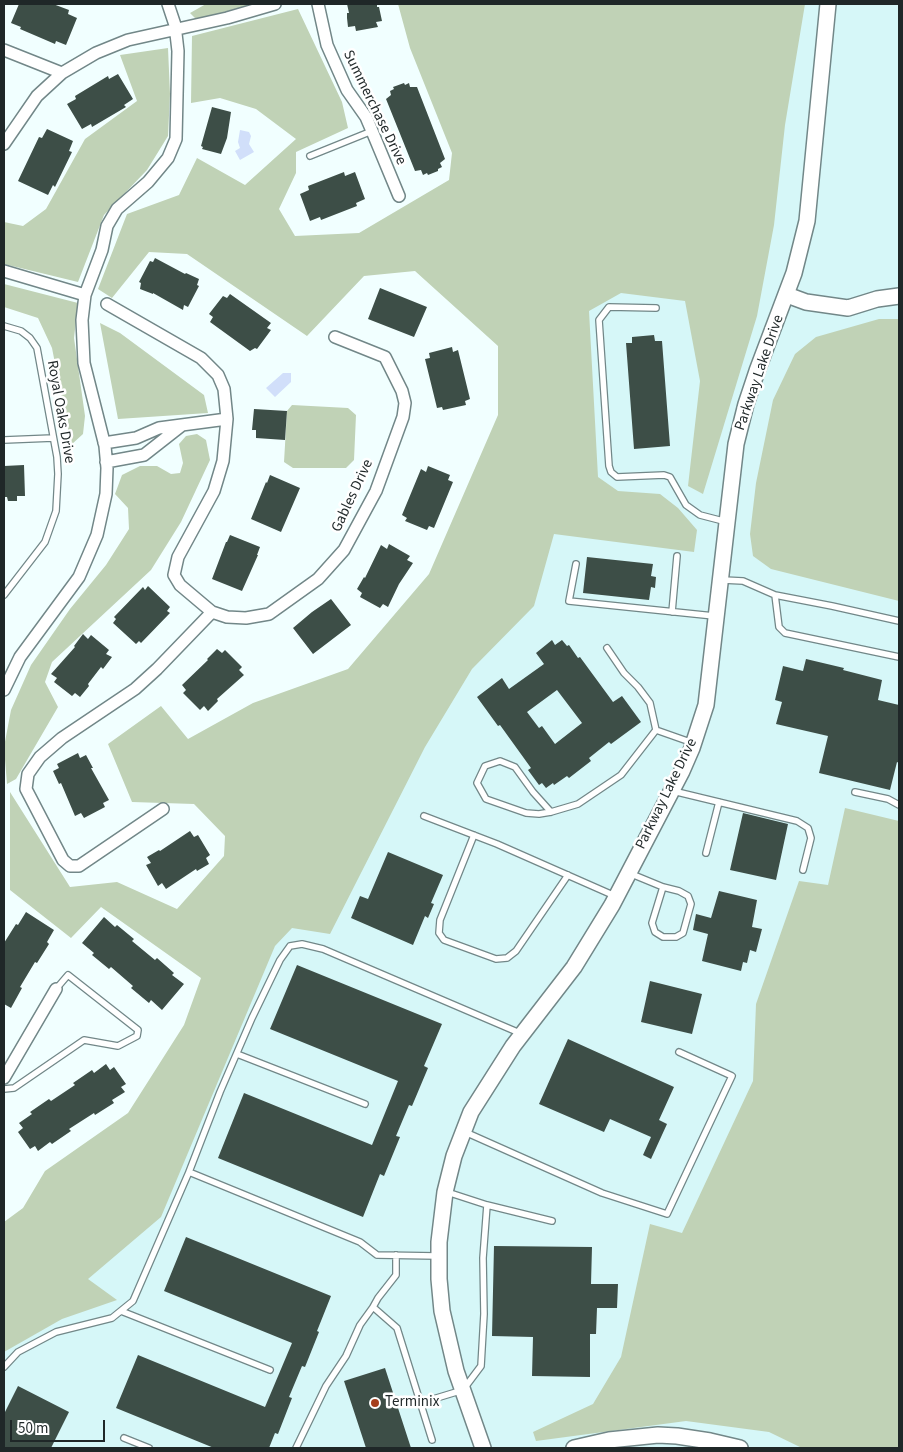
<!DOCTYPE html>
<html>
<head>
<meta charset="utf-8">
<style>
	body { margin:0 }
	#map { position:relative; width:903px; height:1452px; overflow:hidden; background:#f1ffff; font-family:"Source Sans 3",sans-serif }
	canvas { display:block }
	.frame { position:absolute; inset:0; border:5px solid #1f2728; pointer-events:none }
	.scale { position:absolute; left:10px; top:1420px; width:95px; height:22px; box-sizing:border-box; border:2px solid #1f2728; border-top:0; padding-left:6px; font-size:15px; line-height:18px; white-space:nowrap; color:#1f2728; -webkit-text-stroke:4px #fff; paint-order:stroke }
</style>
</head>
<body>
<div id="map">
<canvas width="903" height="1452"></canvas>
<div class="frame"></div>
<div class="scale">50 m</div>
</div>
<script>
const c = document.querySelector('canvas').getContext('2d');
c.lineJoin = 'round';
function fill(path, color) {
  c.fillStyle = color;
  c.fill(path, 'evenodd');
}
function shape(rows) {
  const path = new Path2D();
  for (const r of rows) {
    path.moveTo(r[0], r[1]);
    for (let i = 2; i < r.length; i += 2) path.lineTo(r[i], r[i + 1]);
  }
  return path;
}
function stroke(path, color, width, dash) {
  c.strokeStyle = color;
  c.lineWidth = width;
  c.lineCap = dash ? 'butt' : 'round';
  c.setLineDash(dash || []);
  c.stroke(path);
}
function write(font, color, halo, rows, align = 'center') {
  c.font = font + ' "Source Sans 3",sans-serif';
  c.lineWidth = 5;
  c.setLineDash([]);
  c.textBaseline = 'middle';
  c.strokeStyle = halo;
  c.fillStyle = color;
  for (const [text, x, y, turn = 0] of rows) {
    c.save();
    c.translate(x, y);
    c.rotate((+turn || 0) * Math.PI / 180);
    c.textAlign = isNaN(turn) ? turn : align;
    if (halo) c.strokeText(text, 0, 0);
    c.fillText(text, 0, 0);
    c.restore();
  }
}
fill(shape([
	[653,4,899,4,899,1448,4,1448,4,1260,74,1226,535,448]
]), '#d6f7f8');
fill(shape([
	[206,4,252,4,197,20,190,13],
	[398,4,805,4,785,125,774,225,757,316,703,494,688,486,700,381,685,301,621,293,589,311,598,477,618,491,660,494,678,508,697,530,694,552,554,534,534,606,472,669,425,747,330,934,292,928,275,946,161,1217,88,1279,117,1300,62,1319,4,1352,4,1222,23,1208,45,1171,128,1113,184,1025,201,978,101,907,71,938,10,890,10,792,70,887,117,882,177,909,224,856,225,836,194,804,132,802,108,744,161,706,188,739,253,703,348,669,429,574,498,415,498,346,415,271,364,276,307,336,187,254,149,252,112,298,98,289,127,214,179,195,197,158,245,185,296,139,256,109,220,98,191,103,192,36,298,9,342,102,348,128,296,152,296,173,279,209,295,236,359,233,449,180,452,153,410,48],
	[168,48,170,94,168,136,147,170,104,215,78,282,4,264,4,222,23,226,46,209,85,139,137,101,120,55],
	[4,284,78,303,74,338,85,416,83,434,71,445,52,348,38,318,4,307],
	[879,319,899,319,899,601,771,569,753,556,750,534,756,483,773,400,795,354,816,337],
	[100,323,120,333,204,395,208,413,118,419],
	[292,405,348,408,356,415,354,460,346,468,293,468,284,462,287,411],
	[197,434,206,440,210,460,181,522,151,570,52,662,45,682,58,707,16,779,7,784,4,747,11,710,31,665,70,609,106,565,129,529,128,508,115,494,122,475,140,466,157,466,171,474,180,473,183,463,179,444,186,436],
	[845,808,899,821,899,1448,802,1448,769,1432,686,1421,536,1441,533,1432,593,1404,621,1357,650,1224,682,1233,753,1081,756,1004,799,881,828,885]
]), '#c0d2b6');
fill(shape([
	[240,130,249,132,251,136,249,144,254,152,240,160,235,151,240,148,238,142],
	[283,373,291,373,291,382,275,397,266,388]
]), '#d1dffa');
fill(shape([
	[19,4,53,4,69,10,68,14,77,18,66,45,56,41,55,44,20,29,21,27,11,23],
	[347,4,377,4,377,7,379,7,382,21,376,22,378,27,356,31,355,26,348,27,347,18,347,13,349,13],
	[118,74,133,99,124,105,126,107,92,127,91,124,82,129,67,104,76,99,75,96,108,76,109,79],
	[404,83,405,85,409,83,410,87,417,87,445,159,440,163,442,167,438,169,438,171,428,175,427,173,423,175,421,170,415,171,386,99,391,95,390,91,394,89,393,87],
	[212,107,231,112,227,138,221,154,202,149,203,147,201,146],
	[47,129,73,141,69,151,72,152,55,187,53,185,48,195,18,181,39,137,42,138],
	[344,172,345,176,355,172,365,199,356,203,357,206,321,220,320,217,310,221,300,194,309,190,308,186],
	[155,258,185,274,186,273,199,279,197,285,199,286,188,307,184,305,183,310,153,293,153,294,140,289,141,283,139,282,150,261,153,262],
	[380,288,427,307,414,337,368,319],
	[230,294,271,323,267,328,271,330,257,349,255,348,250,351,210,322,213,317,209,314,223,296,227,298],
	[654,335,655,341,662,341,670,446,634,449,626,343,632,343,632,337],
	[452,347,453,352,458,350,470,399,465,401,466,405,443,410,442,407,437,408,425,359,430,358,429,353],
	[254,409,287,411,285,440,256,438,256,430,252,430],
	[24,465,25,496,17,496,17,501,8,501,7,497,4,497,4,466],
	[428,466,450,475,448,480,453,482,434,528,429,526,427,530,405,521,407,518,402,515,421,469,426,472],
	[270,475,300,488,281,532,251,519,266,482,267,483],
	[230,535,260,547,257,555,258,555,242,591,212,579,226,542,227,542],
	[389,544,410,556,407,560,413,563,399,584,388,607,383,604,380,608,360,597,362,593,357,589,364,577,365,578,381,545,387,549],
	[587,557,653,564,651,576,656,577,655,588,651,587,649,600,583,593],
	[148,586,170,607,167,611,170,613,141,643,139,641,136,644,113,623,116,619,114,617,143,587,145,590],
	[331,599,351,625,313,654,293,628,312,612],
	[83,634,88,639,91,635,109,650,106,654,112,657,103,669,101,667,88,684,89,686,80,697,75,693,72,696,54,682,57,678,51,674,75,647,74,646],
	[552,640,555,645,562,640,567,646,569,645,578,658,580,657,613,702,622,696,641,722,611,744,609,742,589,758,591,761,569,778,567,776,554,785,553,783,546,788,542,783,539,785,528,770,531,768,500,725,498,726,477,697,502,678,509,689,544,664,536,653],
	[557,690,582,723,555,744,542,726,539,728,527,712],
	[217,649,222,653,225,650,242,667,239,670,244,675,217,699,218,701,208,711,204,706,200,710,183,693,186,690,182,685,208,660,207,659],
	[806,659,844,668,843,670,882,680,878,700,899,705,899,763,897,762,890,790,819,773,828,736,776,724,782,702,775,700,783,666,803,671],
	[78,753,80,758,86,755,93,768,91,768,109,800,103,803,105,807,84,818,81,813,75,816,61,783,59,784,53,771,59,768,57,764],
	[743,813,788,824,776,880,730,870],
	[190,831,194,837,198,835,210,855,206,858,209,864,197,871,196,869,166,889,162,883,158,886,146,865,151,863,147,857,159,850,160,851],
	[388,852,443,875,431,903,434,904,428,918,425,916,413,945,351,918,360,896,368,899],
	[719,891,757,900,752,927,762,929,756,952,750,950,747,963,743,962,741,971,702,961,708,934,693,930,696,914,711,918],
	[26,912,54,930,47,942,49,944,37,963,35,962,20,987,22,988,11,1008,4,1004,4,943,16,924,18,925],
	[104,917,115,927,117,925,134,939,132,941,155,960,157,958,174,973,172,975,184,984,162,1010,151,1000,149,1003,131,988,133,986,111,967,109,969,92,955,94,953,82,943],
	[297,965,442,1024,424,1066,428,1068,412,1106,409,1105,396,1136,400,1137,384,1176,380,1174,363,1217,218,1158,244,1093,372,1145,398,1081,270,1029],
	[650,981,702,994,692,1034,641,1022],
	[568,1039,674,1087,659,1120,667,1124,651,1159,643,1155,651,1137,610,1119,604,1132,539,1104],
	[106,1064,110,1070,114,1067,126,1084,121,1087,125,1092,112,1100,114,1103,95,1115,94,1113,69,1129,71,1131,52,1144,50,1142,38,1151,35,1146,30,1149,18,1132,23,1128,19,1123,32,1114,30,1112,49,1099,51,1101,75,1085,73,1083,92,1070,94,1073],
	[186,1237,331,1296,317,1331,319,1332,305,1367,302,1366,289,1397,292,1398,278,1434,275,1433,269,1448,214,1448,116,1408,138,1355,265,1407,292,1343,164,1291],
	[494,1246,592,1247,591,1284,618,1284,617,1308,597,1308,596,1334,590,1334,590,1377,532,1376,533,1337,492,1336],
	[385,1368,411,1448,366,1448,344,1381],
	[18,1386,69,1412,51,1448,4,1448,4,1414]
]), '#3d4e47');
const service = shape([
	[310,156,372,131],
	[656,308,609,307,599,320,609,466,611,472,617,477,664,475,670,477,686,505,700,515,727,522],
	[4,326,21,331,30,338,37,348,57,457,58,474,56,511,45,542,4,595],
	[4,440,53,438],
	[576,564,569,601,714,616],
	[723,580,743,581,775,595,832,606,899,621],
	[775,595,779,627,785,633,899,657],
	[672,612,677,556],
	[607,648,624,673,638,687,650,703,656,730],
	[673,791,797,821,808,828,811,838,803,870],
	[855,792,888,799,899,805],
	[551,812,533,792,515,767,500,761,485,766,477,783,486,799,526,813,539,814,551,812,578,804,621,775,656,730,693,743],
	[424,816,497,844,615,896],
	[474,835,440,920,439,933,444,940,496,959,507,958,516,951,568,875],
	[706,853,719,802],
	[629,873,663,887,679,891,688,896,691,904,683,933,676,937,663,937,655,932,652,923,663,887],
	[237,1054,365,1104],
	[4,1089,14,1088,84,1040,118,1046,137,1036,138,1030,68,975,56,989],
	[465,1132,602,1193,667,1214,732,1076,679,1052],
	[189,1172,220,1092,252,1018,280,960,290,946,302,944,323,949,522,1034],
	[447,1192,487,1205,552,1221],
	[396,1255,396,1275,378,1298,373,1307,397,1328,432,1440],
	[121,1311,270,1370],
	[4,1367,18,1352,56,1332,112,1318,133,1301,189,1172,360,1242,377,1255,437,1256],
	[420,1403,463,1390,481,1366,484,1314,483,1258,487,1205],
	[124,1438,149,1448],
	[296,1448,326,1386,346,1356,360,1325,373,1307]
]);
const minor = shape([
	[318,4,327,45,347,90,366,117,372,131,399,196],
	[4,50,62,73],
	[4,144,37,96,62,73,96,53,128,40,227,18,275,4],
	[4,271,85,295],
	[107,304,201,358,218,375,224,389,227,419,223,461,214,491,178,557,174,575,180,585,212,612,227,617,246,618,269,614,318,579,344,550,376,491,403,417,405,403,402,391,385,357,335,337],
	[104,443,136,438,159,428,227,419],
	[106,462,144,455,181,426],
	[4,690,20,657,79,577,97,535,106,494,107,468,105,446,84,363,82,320,85,295,102,250,107,226,117,209,148,182,168,158,176,139,178,51,175,25,168,4],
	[163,809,79,866,70,866,63,860,26,789,28,774,40,757,62,738,135,689,157,669,212,612],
	[4,1078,56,989]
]);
const tertiary = shape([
	[787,295,806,302,848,308,877,299,899,296],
	[483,1448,456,1371,442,1311,439,1279,439,1242,445,1192,454,1156,471,1112,513,1046,574,967,612,905,682,771,692,748,706,705,736,444,746,404,757,371,794,273,807,221,828,4],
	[574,1448,609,1440,658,1435,677,1436,710,1441,740,1448]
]);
stroke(service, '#728788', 8);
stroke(minor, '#728788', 14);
stroke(tertiary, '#728788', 18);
stroke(service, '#fff', 5.5);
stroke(minor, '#fff', 11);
stroke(tertiary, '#fff', 15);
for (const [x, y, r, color] of [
	[375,1403,5,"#a53e1c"]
]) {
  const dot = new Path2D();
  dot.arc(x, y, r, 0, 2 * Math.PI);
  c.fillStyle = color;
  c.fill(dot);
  stroke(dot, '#fff', 2);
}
write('15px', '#1f2728', '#fff', [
	["Summerchase Drive",374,108,64],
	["Parkway Lake Drive",760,373,-71],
	["Royal Oaks Drive",60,412,80],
	["Gables Drive",353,496,-65],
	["Parkway Lake Drive",667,794,-64]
]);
write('15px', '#1f2728', '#fff', [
	["Terminix",385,1403]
], 'left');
</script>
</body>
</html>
